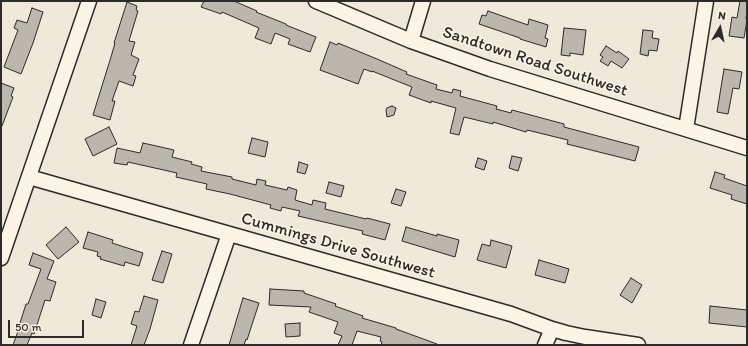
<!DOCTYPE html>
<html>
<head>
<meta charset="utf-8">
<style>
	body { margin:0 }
	#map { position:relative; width:748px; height:346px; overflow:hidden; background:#efe9da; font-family:Itim,sans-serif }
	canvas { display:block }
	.frame { position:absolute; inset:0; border:2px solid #2b2b2b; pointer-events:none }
	.north { position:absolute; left:700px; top:8px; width:40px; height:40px; -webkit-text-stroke:3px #fcf5e5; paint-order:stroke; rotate:9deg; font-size:11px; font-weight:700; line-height:16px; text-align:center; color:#2b2b2b }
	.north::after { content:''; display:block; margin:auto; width:14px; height:18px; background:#2b2b2b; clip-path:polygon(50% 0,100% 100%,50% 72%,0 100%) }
	.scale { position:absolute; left:8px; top:320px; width:76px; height:18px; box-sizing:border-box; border:2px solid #2b2b2b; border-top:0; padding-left:5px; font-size:12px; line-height:14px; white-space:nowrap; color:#2b2b2b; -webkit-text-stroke:3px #fcf5e5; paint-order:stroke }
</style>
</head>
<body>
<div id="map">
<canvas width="748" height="346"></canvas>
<div class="frame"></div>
<div class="north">N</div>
<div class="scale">50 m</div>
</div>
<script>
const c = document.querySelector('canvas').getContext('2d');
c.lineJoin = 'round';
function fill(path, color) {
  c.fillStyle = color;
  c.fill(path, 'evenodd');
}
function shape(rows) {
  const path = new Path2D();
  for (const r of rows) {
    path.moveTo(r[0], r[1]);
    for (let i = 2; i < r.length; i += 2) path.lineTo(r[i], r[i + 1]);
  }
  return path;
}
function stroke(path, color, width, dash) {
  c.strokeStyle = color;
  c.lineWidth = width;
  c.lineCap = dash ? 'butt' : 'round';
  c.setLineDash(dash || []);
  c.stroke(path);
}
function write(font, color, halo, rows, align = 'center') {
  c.font = font + ' Itim,sans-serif';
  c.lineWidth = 3;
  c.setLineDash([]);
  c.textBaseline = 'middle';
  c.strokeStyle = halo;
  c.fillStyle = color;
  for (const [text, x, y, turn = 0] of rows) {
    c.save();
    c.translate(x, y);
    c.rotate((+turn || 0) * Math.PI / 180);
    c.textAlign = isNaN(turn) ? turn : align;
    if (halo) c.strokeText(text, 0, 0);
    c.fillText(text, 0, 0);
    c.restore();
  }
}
const building = shape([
	[204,1,234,1,257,11,256,12,286,24,286,25,316,37,310,52,288,44,290,39,275,33,271,44,255,38,259,28,222,12,221,14,201,7,204,1],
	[740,1,747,1,747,11,746,19,747,20,744,38,729,36,732,17,737,18,740,1],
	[127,2,137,6,136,10,138,11,129,41,135,42,131,55,139,59,133,75,136,76,133,86,119,81,112,101,115,101,110,120,93,115,111,57,115,43,114,43,127,2],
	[32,8,43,12,33,43,21,74,4,67,18,30,14,28,17,20,27,23,32,8],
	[488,11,528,25,529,19,548,25,545,38,548,39,546,47,520,39,520,38,479,24,482,15,486,16,488,11],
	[564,28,586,30,583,55,570,53,570,56,561,55,564,28],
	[643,30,653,31,652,38,659,39,657,51,649,50,648,56,640,54,643,30],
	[330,42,337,45,338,43,377,59,407,72,406,74,437,85,436,89,452,93,453,89,461,91,460,96,497,106,496,109,511,113,512,110,564,124,564,127,639,147,635,161,567,144,568,140,527,130,526,132,493,122,493,124,464,117,459,135,450,133,456,108,431,101,431,103,409,95,412,87,372,71,372,72,364,69,358,84,320,70,330,42],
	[606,46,617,53,618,51,629,59,622,68,611,61,608,66,600,61,603,57,600,55,606,46],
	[724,69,742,72,739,89,733,88,728,114,717,112,724,69],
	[1,83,14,88,11,96,13,97,2,126,1,126,1,83],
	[392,106,396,108,394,115,387,117,386,110,387,108,392,106],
	[109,127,117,144,93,156,85,139,109,127],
	[252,138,268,142,265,157,248,153,252,138],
	[143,143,174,150,172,157,192,162,191,164,202,167,201,171,232,177,232,179,256,185,257,179,266,181,265,185,287,190,288,187,297,190,295,200,312,205,313,200,326,203,325,209,366,219,367,218,390,224,385,240,362,234,363,231,298,216,300,211,282,207,281,211,270,208,271,205,230,194,206,189,207,184,176,177,177,173,128,162,127,165,114,163,117,148,140,153,143,143],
	[512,156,522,158,518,171,509,168,512,156],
	[478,158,487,161,484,170,475,167,478,158],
	[299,162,308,165,305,174,297,172,299,162],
	[715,172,725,175,724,178,747,186,747,204,731,199,732,195,710,188,715,172],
	[329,182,344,186,341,197,326,193,329,182],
	[396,189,406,192,401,206,391,203,396,189],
	[66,227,79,242,58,259,46,245,66,227],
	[406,227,437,236,437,234,459,240,455,257,402,241,406,227],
	[88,232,113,240,112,243,143,253,139,266,125,262,124,266,100,259,101,257,97,256,98,252,83,248,88,232],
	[491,240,512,246,506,268,477,260,482,244,490,246,491,240],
	[162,251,172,254,163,283,152,280,162,251],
	[33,253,54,261,47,279,56,282,50,301,45,300,34,334,32,333,27,345,13,345,21,323,20,323,26,304,28,304,41,269,29,265,33,253],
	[539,260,569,269,565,283,535,275,539,260],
	[631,278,642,285,632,303,620,295,631,278],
	[270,289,304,291,304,293,336,304,335,306,363,316,362,318,396,328,396,329,437,344,437,345,381,345,382,342,380,341,381,337,357,331,352,345,338,345,342,336,334,333,338,322,309,312,311,307,269,305,270,289],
	[144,296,158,300,150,329,144,345,131,345,137,326,131,324,135,311,139,312,144,296],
	[243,298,259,303,247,340,246,339,244,345,229,345,243,298],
	[96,299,106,302,101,318,92,315,96,299],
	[710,306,747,310,747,327,709,323,710,306],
	[300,323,300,336,286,337,285,324,300,323]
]);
fill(building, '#bcb7ac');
stroke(building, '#2b2b2b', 1);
const minor = shape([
	[316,1,411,41,490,69,747,148],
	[411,41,423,1],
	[686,129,706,1],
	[29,177,511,314,552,329,566,333,585,337,638,345],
	[1,258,89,1],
	[191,345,229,234],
	[545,345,552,329]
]);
stroke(minor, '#2b2b2b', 17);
stroke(minor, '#fcf5e5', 14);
write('17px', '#2b2b2b', '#fcf5e5', [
	["Sandtown Road Southwest",535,62,18],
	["Cummings Drive Southwest",338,246,16]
]);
</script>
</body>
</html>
